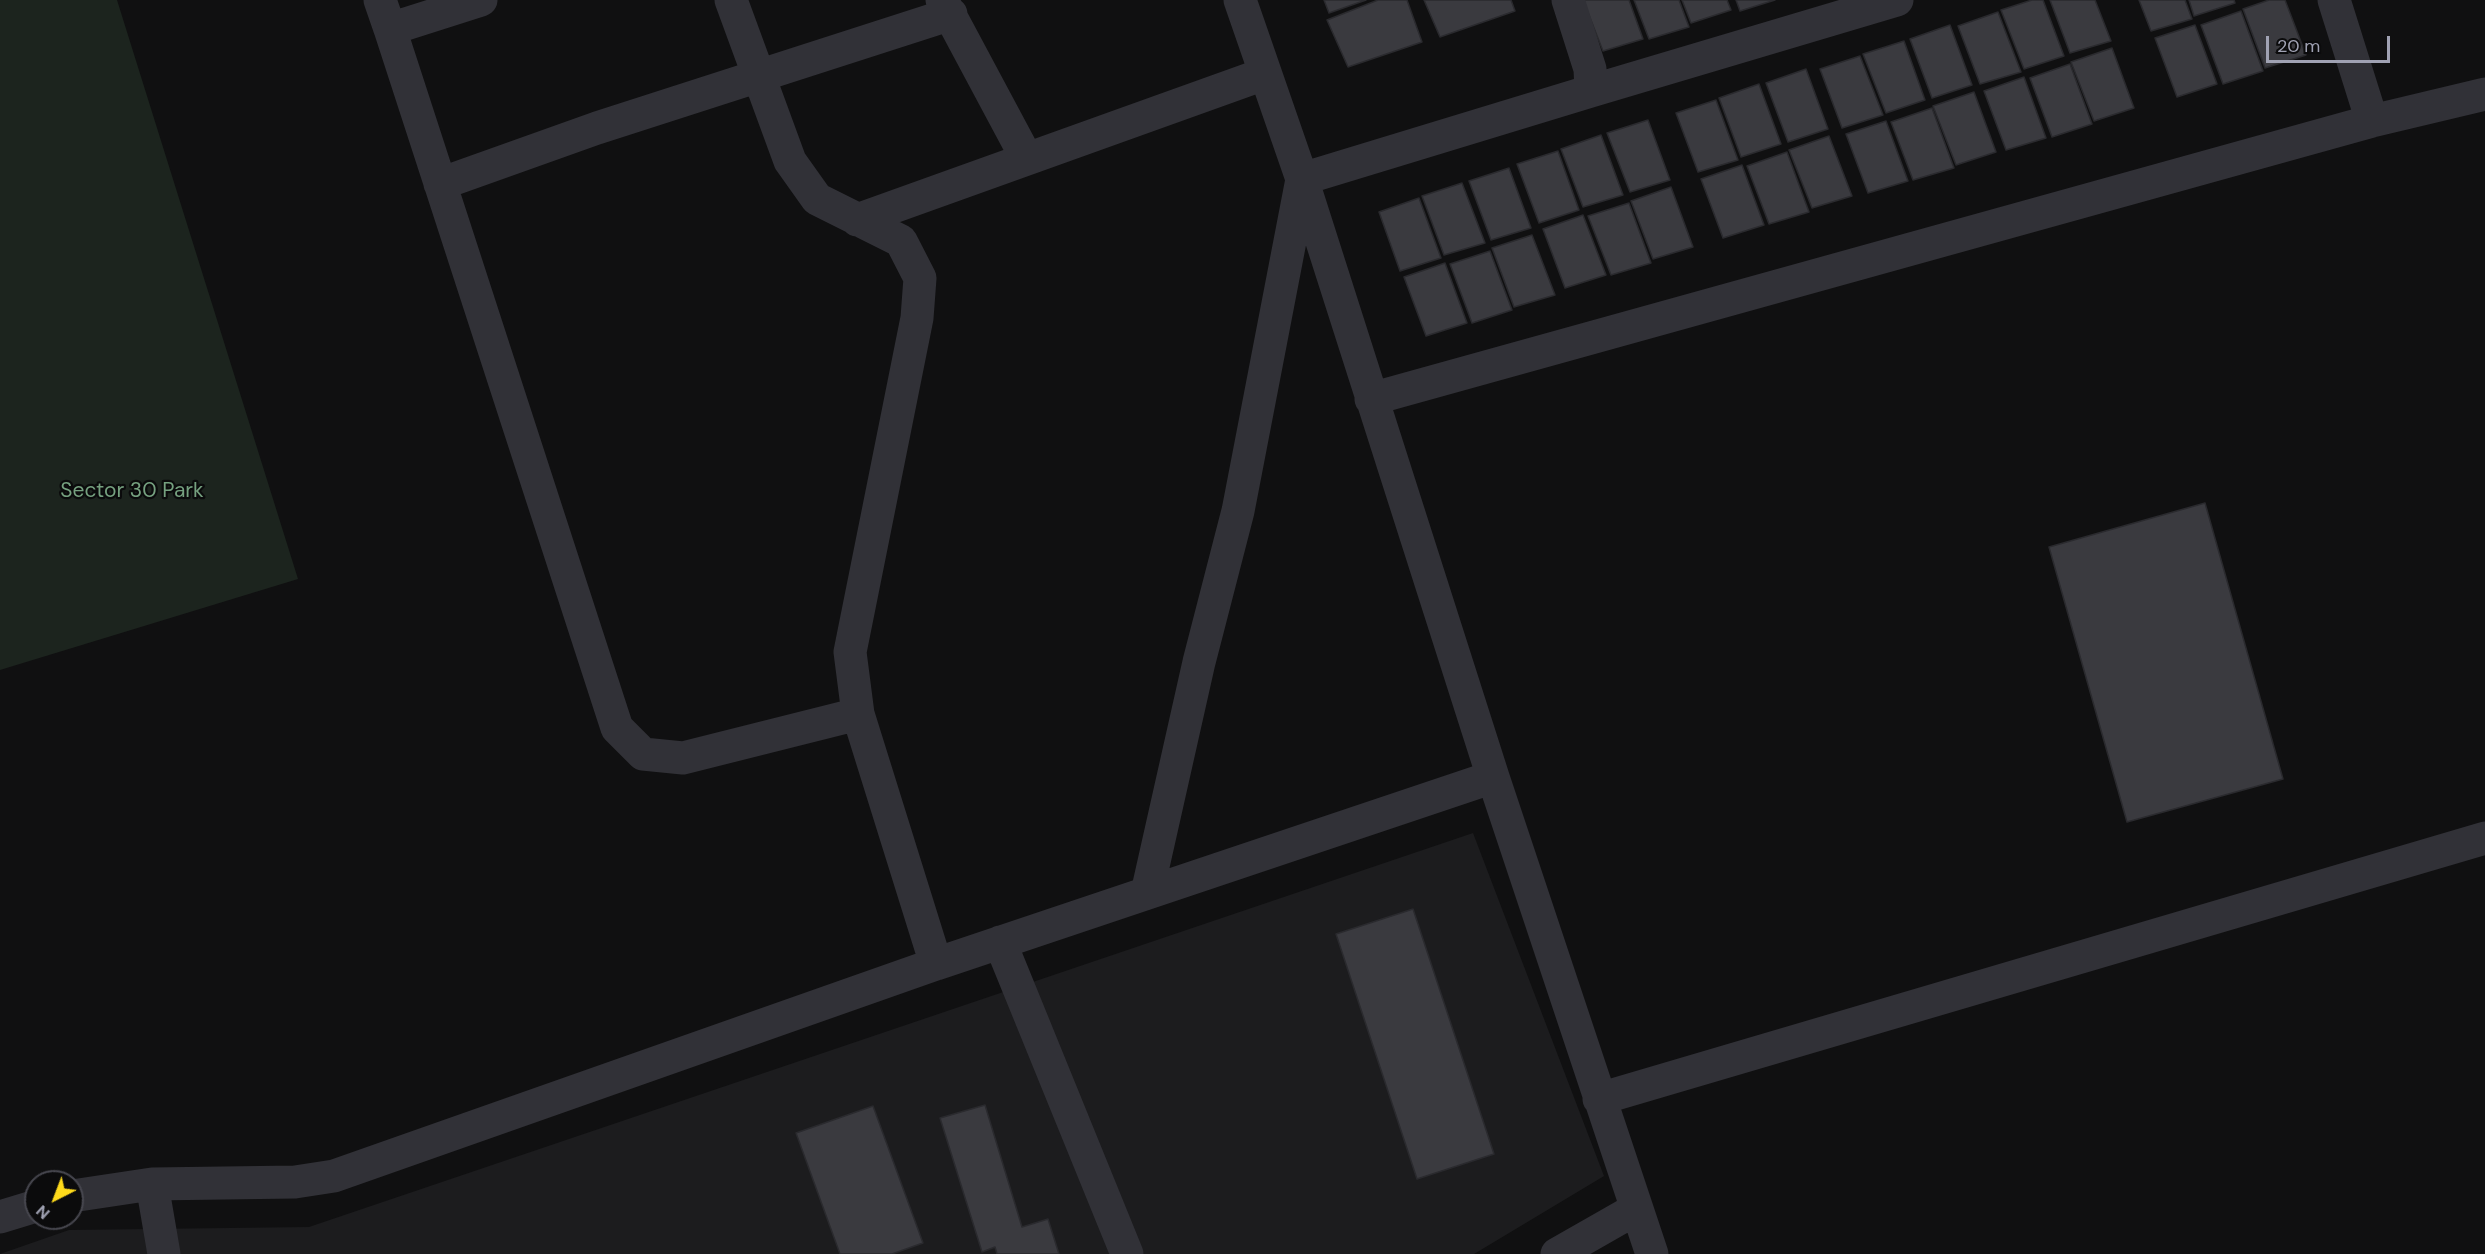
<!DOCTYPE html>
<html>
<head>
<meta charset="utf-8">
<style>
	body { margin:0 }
	#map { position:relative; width:2485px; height:1254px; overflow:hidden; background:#101011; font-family:"DM Sans",sans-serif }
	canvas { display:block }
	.north { position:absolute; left:24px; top:1170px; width:60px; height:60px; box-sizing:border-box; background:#0b0b0c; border:2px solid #47474f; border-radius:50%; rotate:222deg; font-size:16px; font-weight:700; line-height:24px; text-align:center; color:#a0a2b3 }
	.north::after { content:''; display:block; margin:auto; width:21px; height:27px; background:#feda1b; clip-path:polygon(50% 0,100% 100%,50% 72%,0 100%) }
	.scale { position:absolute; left:2266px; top:36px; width:124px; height:27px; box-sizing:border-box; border:3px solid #a0a2b3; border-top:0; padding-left:8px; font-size:18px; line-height:21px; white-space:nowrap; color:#a0a2b3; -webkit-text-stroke:4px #0b0b0c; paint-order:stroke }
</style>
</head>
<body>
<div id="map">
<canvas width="2485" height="1254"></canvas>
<div class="north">N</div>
<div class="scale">20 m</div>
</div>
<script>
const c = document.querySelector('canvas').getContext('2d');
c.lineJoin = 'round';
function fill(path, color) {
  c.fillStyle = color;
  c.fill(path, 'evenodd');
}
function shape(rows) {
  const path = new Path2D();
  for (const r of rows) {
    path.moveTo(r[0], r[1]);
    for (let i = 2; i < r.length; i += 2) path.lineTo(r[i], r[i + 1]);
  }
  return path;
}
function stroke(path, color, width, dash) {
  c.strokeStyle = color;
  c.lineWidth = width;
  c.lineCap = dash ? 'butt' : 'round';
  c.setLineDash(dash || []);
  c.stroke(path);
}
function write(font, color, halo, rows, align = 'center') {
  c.font = font + ' "DM Sans",sans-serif';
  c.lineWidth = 4.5;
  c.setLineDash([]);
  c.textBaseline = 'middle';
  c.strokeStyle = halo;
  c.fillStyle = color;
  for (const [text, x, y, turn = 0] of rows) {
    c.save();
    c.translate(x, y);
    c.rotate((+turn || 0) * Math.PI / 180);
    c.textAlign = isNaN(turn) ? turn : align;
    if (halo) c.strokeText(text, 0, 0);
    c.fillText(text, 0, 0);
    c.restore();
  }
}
fill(shape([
	[1473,833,1604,1176,1474,1254,0,1254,69,1230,309,1227]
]), '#1c1c1e');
fill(shape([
	[0,0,117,0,298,579,0,670]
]), '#1c241e');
const building = shape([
	[1324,0,1366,0,1329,13,1324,0],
	[1378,0,1407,0,1422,42,1348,67,1327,20,1378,0],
	[1424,0,1511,0,1515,11,1440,37,1424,0],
	[1583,0,1629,0,1643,39,1603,51,1583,0],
	[1634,0,1679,0,1689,27,1649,39,1634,0],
	[1682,0,1727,0,1731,10,1691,23,1682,0],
	[1736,0,1775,0,1740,11,1736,0],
	[2032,0,2043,0,2064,56,2024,69,2001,10,2032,0],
	[2050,0,2095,0,2111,41,2070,53,2050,0],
	[2139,0,2185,0,2192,19,2151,31,2139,0],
	[2189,0,2234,0,2235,3,2194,16,2189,0],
	[2269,0,2285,0,2306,55,2265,68,2243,9,2269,0],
	[2241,11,2263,71,2223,84,2201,25,2241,11],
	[1998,12,2021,72,1980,84,1958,26,1998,12],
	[1950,25,1972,85,1932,98,1910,39,1950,25],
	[2195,25,2217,84,2177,97,2155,38,2195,25],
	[1904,41,1925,100,1886,113,1863,54,1904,41],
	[2112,48,2134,108,2094,121,2071,62,2112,48],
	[1860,56,1883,115,1842,128,1820,69,1860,56],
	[2070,64,2092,124,2052,137,2030,78,2070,64],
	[1806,69,1828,129,1788,142,1766,83,1806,69],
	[2024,77,2046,138,2006,150,1984,91,2024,77],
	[1759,84,1781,144,1741,157,1719,98,1759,84],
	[1974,92,1996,152,1956,165,1933,106,1974,92],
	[1716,100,1738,160,1698,172,1676,113,1716,100],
	[1932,108,1954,168,1913,180,1891,122,1932,108],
	[1648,120,1670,180,1630,192,1607,133,1648,120],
	[1886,121,1908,181,1868,193,1846,134,1886,121],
	[1601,135,1623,195,1583,207,1561,149,1601,135],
	[1829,136,1852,196,1812,208,1789,150,1829,136],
	[1558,151,1579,210,1539,223,1517,164,1558,151],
	[1787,152,1809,212,1769,224,1747,166,1787,152],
	[1742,165,1764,225,1723,238,1701,179,1742,165],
	[1509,168,1531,228,1491,240,1469,181,1509,168],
	[1462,183,1485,243,1444,255,1422,196,1462,183],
	[1671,187,1693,247,1653,259,1631,201,1671,187],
	[1419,198,1441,258,1400,271,1379,212,1419,198],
	[1629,203,1651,263,1611,275,1588,216,1629,203],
	[1583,215,1606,275,1565,288,1543,229,1583,215],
	[1532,235,1555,295,1514,307,1492,248,1532,235],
	[1490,251,1512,310,1472,323,1450,264,1490,251],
	[1445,263,1467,323,1426,336,1404,277,1445,263],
	[2205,503,2283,779,2127,822,2049,547,2205,503],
	[1413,909,1494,1154,1417,1179,1336,934,1413,909],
	[985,1105,1022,1227,1048,1219,1059,1254,997,1254,995,1247,982,1252,940,1118,985,1105],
	[873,1106,923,1243,892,1254,840,1254,796,1133,873,1106]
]);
fill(building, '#3a3a3f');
stroke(building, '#2a2a2e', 1.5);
stroke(shape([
	[380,0,390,29],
	[481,0,390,29,617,728,643,754,683,758,858,714,936,964,1493,777],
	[731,0,790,161,817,199,901,241,920,278,917,318,850,652,858,714],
	[942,0,1027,159],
	[1240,0,1302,179,1493,777,1652,1254],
	[2334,0,2372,121],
	[1591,91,1897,0],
	[440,184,597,128,951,14],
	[857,220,1264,74],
	[1371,399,2372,121,2485,94],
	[1147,893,1199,662,1238,511,1302,179,1591,91,1590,69,1568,0],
	[1000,942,1127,1254],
	[1599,1099,2485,838],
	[152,1184,164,1254],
	[72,1196,152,1184,295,1182,334,1176,936,964],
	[0,1217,36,1206],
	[1557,1254,1636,1209]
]), '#313137', 33);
write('21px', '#75a07f', '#0b0b0c', [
	["Sector 30 Park",132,491]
]);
</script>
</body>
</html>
